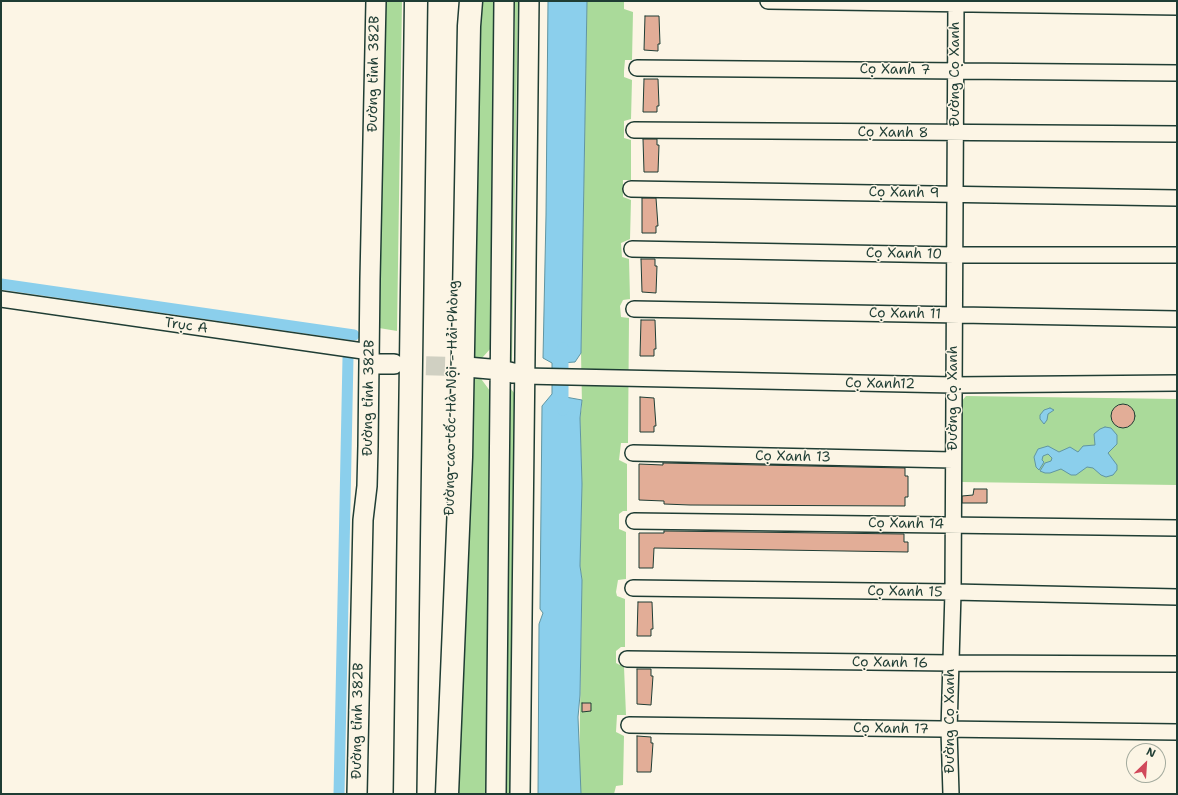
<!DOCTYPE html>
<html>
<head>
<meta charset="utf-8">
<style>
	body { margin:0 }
	#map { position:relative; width:1178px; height:795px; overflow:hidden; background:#fcf5e5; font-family:"Shantell Sans",sans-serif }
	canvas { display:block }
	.frame { position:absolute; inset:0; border:2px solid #1f3d34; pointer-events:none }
	.north { position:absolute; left:1126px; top:743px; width:40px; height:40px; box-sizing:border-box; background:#fcf5e5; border:1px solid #a4ab9e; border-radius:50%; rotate:25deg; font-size:11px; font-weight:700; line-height:16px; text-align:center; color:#1f3d34 }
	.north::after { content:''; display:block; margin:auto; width:14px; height:18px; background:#d1495b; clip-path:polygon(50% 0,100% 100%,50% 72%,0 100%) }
</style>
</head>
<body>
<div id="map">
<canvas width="1178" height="795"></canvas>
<div class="frame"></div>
<div class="north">N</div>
</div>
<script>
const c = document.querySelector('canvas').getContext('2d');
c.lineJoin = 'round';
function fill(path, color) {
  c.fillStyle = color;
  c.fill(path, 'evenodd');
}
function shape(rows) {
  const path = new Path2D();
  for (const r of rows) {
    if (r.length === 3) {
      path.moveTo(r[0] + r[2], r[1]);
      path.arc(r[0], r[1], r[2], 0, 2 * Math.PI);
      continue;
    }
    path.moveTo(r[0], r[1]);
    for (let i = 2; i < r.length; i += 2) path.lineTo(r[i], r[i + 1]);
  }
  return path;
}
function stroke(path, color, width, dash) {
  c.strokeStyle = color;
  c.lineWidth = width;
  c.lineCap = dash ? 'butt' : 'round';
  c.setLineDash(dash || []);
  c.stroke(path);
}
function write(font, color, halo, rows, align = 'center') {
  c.font = font + ' "Shantell Sans",sans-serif';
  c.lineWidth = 3;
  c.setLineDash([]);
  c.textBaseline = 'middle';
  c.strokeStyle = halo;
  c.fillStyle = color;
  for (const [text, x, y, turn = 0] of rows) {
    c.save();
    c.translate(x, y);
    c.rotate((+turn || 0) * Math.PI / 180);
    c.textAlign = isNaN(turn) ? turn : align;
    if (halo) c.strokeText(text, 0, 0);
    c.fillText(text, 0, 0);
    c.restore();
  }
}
fill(shape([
	[381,1,402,1,397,331,379,328],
	[479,1,499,1,493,342,491,348,482,358,467,364],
	[515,1,518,1,512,361,511,361],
	[587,1,624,1,624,9,633,12,632,60,625,60,624,71,624,77,632,80,631,119,624,121,624,138,631,140,631,180,623,180,623,197,631,200,630,239,621,243,622,257,629,259,630,299,623,300,620,306,621,317,629,318,628,443,621,443,619,460,627,464,627,511,623,511,619,514,619,529,626,532,626,579,618,580,616,592,617,596,625,599,625,647,621,647,616,651,616,663,624,667,626,715,617,715,616,732,624,736,623,785,616,786,614,794,581,794,579,779,582,580,580,566,582,484,580,418,582,405,581,353],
	[467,370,479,376,493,395,486,794,454,794],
	[511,389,515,394,510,794,504,794,509,394],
	[966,396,1177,399,1177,485,961,482,961,402]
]), '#aada9a');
const water = shape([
	[548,1,587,1,581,353,575,362,561,363,560,396,582,400,580,418,582,484,580,566,582,580,580,695,578,717,581,794,538,794,539,624,543,613,540,609,542,406,552,394,552,363,543,358,546,215,548,1],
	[1050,408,1054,410,1048,414,1047,420,1044,424,1040,419,1040,415,1044,410,1050,408],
	[1105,427,1111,428,1117,435,1117,444,1108,453,1117,465,1117,470,1113,475,1106,477,1101,475,1093,468,1087,467,1076,475,1071,475,1061,469,1050,473,1045,473,1040,471,1045,463,1051,461,1052,458,1048,454,1043,456,1042,460,1044,462,1039,470,1036,467,1034,457,1038,449,1048,446,1059,452,1070,447,1078,452,1083,446,1095,445,1094,434,1100,429,1105,427]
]);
fill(water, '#8bcfec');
stroke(water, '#6095a2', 1);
stroke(shape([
	[1,284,354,335],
	[563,410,563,348],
	[339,794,348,358]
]), '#8bcfec', 11);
const building = shape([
	[645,16,659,16,660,44,658,44,658,51,644,50,645,16],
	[644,79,658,79,659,106,657,106,657,112,643,112,644,79],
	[643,139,657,139,657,145,659,145,658,172,644,172,643,139],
	[642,198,656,198,658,226,656,226,656,233,642,233,642,198],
	[641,259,655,259,655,266,657,266,656,293,642,292,641,259],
	[641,320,655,320,656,349,654,349,654,356,640,356,641,320],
	[640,397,654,398,656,426,654,426,654,432,640,432,640,397],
	[1123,416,12],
	[663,463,905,468,905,476,908,476,908,497,905,497,905,506,690,505,664,504,664,501,639,500,639,464,663,465,663,463],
	[974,489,987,489,987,503,962,503,962,496,973,495,974,489],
	[664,531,904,534,904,542,908,542,908,552,654,548,653,568,639,568,639,533,664,533,664,531],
	[638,602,652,602,653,629,651,629,651,636,637,636,638,602],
	[637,669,651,669,651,676,653,676,651,705,637,704,637,669],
	[582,703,591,703,591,711,582,712,582,703],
	[637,736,651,737,651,743,653,743,651,772,637,772,637,736]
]);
fill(building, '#e2ad97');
stroke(building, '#1f3d34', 1);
stroke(shape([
	[397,365,467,367]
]), '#d0d0c2', 19, [19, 10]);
const minor = shape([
	[768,1,1177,7],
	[637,68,1177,73],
	[634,130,1177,134],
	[631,189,1177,198],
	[632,249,954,255,1177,255],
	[1,299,370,352],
	[634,309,1177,319],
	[524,376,953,385,1177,383],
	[633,453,953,460],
	[634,521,1177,528],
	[633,588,953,592,1177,597],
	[627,659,951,663,1177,664],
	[629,725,1177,732],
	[951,794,949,730,953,592,956,1]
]);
const major = shape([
	[370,364,394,364],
	[467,367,501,370,513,373],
	[357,794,363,520,367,486,368,446,370,279,376,1],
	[496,794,504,1],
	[520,794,529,1]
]);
const highway = shape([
	[405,794,416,1],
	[447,794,461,457,469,26,471,1]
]);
stroke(minor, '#1f3d34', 18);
stroke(major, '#1f3d34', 22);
stroke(highway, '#1f3d34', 25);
stroke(minor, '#fcf5e5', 15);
stroke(major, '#fcf5e5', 19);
stroke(highway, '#fcf5e5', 22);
write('14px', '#1f3d34', '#fcf5e5', [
	["Cọ Xanh 7",895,70,1],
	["Đường tỉnh 382B",374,74,-89],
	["Đường Cọ Xanh",955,74,-90],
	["Cọ Xanh 8",893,133,1],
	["Cọ Xanh 9",904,193,1],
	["Cọ Xanh 10",904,254,1],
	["Cọ Xanh 11",905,314,1],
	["Trục A",186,326,8],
	["Cọ Xanh12",880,384,1],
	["Đường tỉnh 382B",369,398,-89],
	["Đường cao tốc Hà Nội - Hải Phòng",452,398,-89],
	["Đường Cọ Xanh",953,398,-90],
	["Cọ Xanh 13",793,457,1],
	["Cọ Xanh 14",906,524,1],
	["Cọ Xanh 15",905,592,1],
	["Cọ Xanh 16",890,663,1],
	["Đường tỉnh 382B",358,721,-89],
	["Đường Cọ Xanh",950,721,-90],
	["Cọ Xanh 17",891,729,1]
]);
</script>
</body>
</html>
